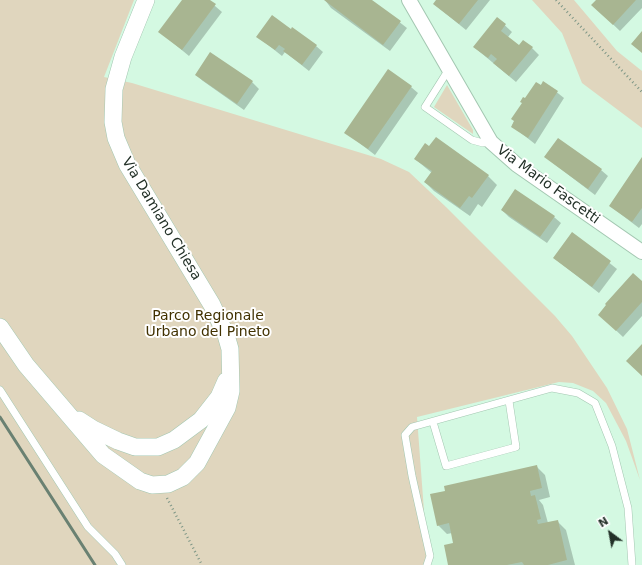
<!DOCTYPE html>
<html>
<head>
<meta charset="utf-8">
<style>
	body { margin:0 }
	#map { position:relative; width:642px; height:565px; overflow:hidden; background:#d4f9e2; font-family:"DejaVu Sans",sans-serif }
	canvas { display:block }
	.north { position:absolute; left:590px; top:513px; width:40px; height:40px; -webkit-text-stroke:3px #fff; paint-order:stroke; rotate:328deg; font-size:11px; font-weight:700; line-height:16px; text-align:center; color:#233128 }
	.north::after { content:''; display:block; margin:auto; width:14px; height:18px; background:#233128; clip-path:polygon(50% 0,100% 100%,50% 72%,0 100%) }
</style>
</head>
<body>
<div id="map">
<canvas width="642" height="565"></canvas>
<div class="north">N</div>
</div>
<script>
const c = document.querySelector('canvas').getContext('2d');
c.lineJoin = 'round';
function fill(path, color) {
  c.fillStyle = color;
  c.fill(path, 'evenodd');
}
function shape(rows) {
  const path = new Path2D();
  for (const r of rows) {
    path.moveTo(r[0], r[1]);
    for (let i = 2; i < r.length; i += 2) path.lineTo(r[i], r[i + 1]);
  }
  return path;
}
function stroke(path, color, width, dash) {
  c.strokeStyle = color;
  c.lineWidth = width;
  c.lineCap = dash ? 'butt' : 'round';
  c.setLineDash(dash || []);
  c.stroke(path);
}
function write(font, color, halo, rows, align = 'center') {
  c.font = font + ' "DejaVu Sans",sans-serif';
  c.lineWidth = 4;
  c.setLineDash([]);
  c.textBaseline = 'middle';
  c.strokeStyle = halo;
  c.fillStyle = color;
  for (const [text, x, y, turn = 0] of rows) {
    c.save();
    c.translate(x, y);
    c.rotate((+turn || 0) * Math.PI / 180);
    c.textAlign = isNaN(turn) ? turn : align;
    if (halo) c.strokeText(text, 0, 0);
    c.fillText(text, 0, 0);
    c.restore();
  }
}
fill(shape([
	[0,0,134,0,104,77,132,83,381,159,409,172,446,207,555,316,572,336,607,388,627,429,640,480,626,441,606,403,593,391,573,383,559,382,417,417,428,565,0,565],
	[532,0,574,0,617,51,642,71,642,128,582,83,562,33],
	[447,85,473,130,473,134,434,107]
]), '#e0d6be');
fill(shape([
	[183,0,208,0,222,12,189,56,160,32],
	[325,0,371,0,407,28,390,51,331,8],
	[437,0,490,0,466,30,434,4],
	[597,0,642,0,642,8,620,31,599,11],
	[497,18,512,32,508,37,519,46,532,48,539,55,516,82,474,47],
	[257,36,316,46,323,52,309,71,285,52,282,56],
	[196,75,252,82,259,89,244,110,203,81],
	[544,82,564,98,535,144,512,126,525,99],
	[411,87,418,93,375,155,345,132],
	[545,157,601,170,608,176,595,195],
	[415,159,488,176,497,185,482,207,478,204,470,216,434,191,425,182,432,173],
	[642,159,642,224,639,228,610,206],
	[502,210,554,217,561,223,547,243,509,217],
	[572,233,617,269,599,293,554,258],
	[642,282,642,316,623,337,606,321],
	[536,466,545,475,550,497,539,500,543,505,548,523,557,521,566,530,575,565,449,565,454,543,452,533,447,534,438,525]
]), '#0003');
fill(shape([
	[182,0,210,0,216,4,182,50,158,32],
	[324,0,372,0,401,21,383,45],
	[436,0,478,0,459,24,433,4],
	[596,0,636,0,613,25,591,5],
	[272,15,291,29,292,27,317,45,302,65,283,51,285,49,279,45,275,50,256,37],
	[497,17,506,24,501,31,519,45,523,40,533,47,509,76,493,63,497,59,491,54,488,58,473,47],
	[642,31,642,53,631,44],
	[210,52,253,81,237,104,195,75],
	[388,69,412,86,368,149,344,133],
	[543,81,558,91,528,138,511,127,514,121,511,119,522,103,520,102,523,97,525,98,536,82,541,85],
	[436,137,489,175,472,198,469,196,460,208,424,182,432,171,414,159,425,143,429,146],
	[558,138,602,169,588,189,544,157],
	[642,157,642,208,632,222,609,206],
	[515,189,555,216,540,237,501,210],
	[572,232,611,261,592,287,553,258],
	[633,273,642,281,642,302,616,331,598,315,606,305,605,304],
	[642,344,642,376,626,361],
	[537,465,542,488,530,491,531,496,535,495,541,519,537,520,538,524,558,520,567,560,548,565,524,565,522,562,507,565,448,565,444,545,453,543,449,523,437,526,430,494,445,491,444,486]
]), '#a8b591');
const service = shape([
	[449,69,425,107,472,140,483,143,491,142],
	[0,390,88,527,115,554,122,565],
	[433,422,446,466,516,447,509,401],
	[427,565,430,556,412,476,405,435,412,427,552,388,578,393,595,403,612,446,628,508,632,565]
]);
const minor = shape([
	[409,0,491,142,517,165,642,252]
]);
const tertiary = shape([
	[0,327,26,365,103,455,140,481,152,485,168,484,183,477,197,463,227,408,231,391,230,349,226,335,212,305,127,164,116,138,113,122,114,89,123,57,146,0],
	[79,420,93,429,118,441,135,447,158,447,174,440,201,420,219,397,226,381]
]);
stroke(service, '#a3c7b1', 8);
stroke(minor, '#a3c7b1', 16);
stroke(tertiary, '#a3c7b1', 18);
stroke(shape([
	[556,0,642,92],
	[167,498,202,565]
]), '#7d9686', 2.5, [1, 3]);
stroke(service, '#fff', 7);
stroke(minor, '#fff', 14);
stroke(tertiary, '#fff', 17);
stroke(shape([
	[0,417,95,565]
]), '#6a8172', 3);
write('14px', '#233128', '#fff', [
	["Via Mario Fascetti",548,185,36],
	["Via Damiano Chiesa",161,219,59]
]);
write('14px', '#413100', '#fff', [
	["Parco Regionale",208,316],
	["Urbano del Pineto",208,332]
]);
</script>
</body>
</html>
